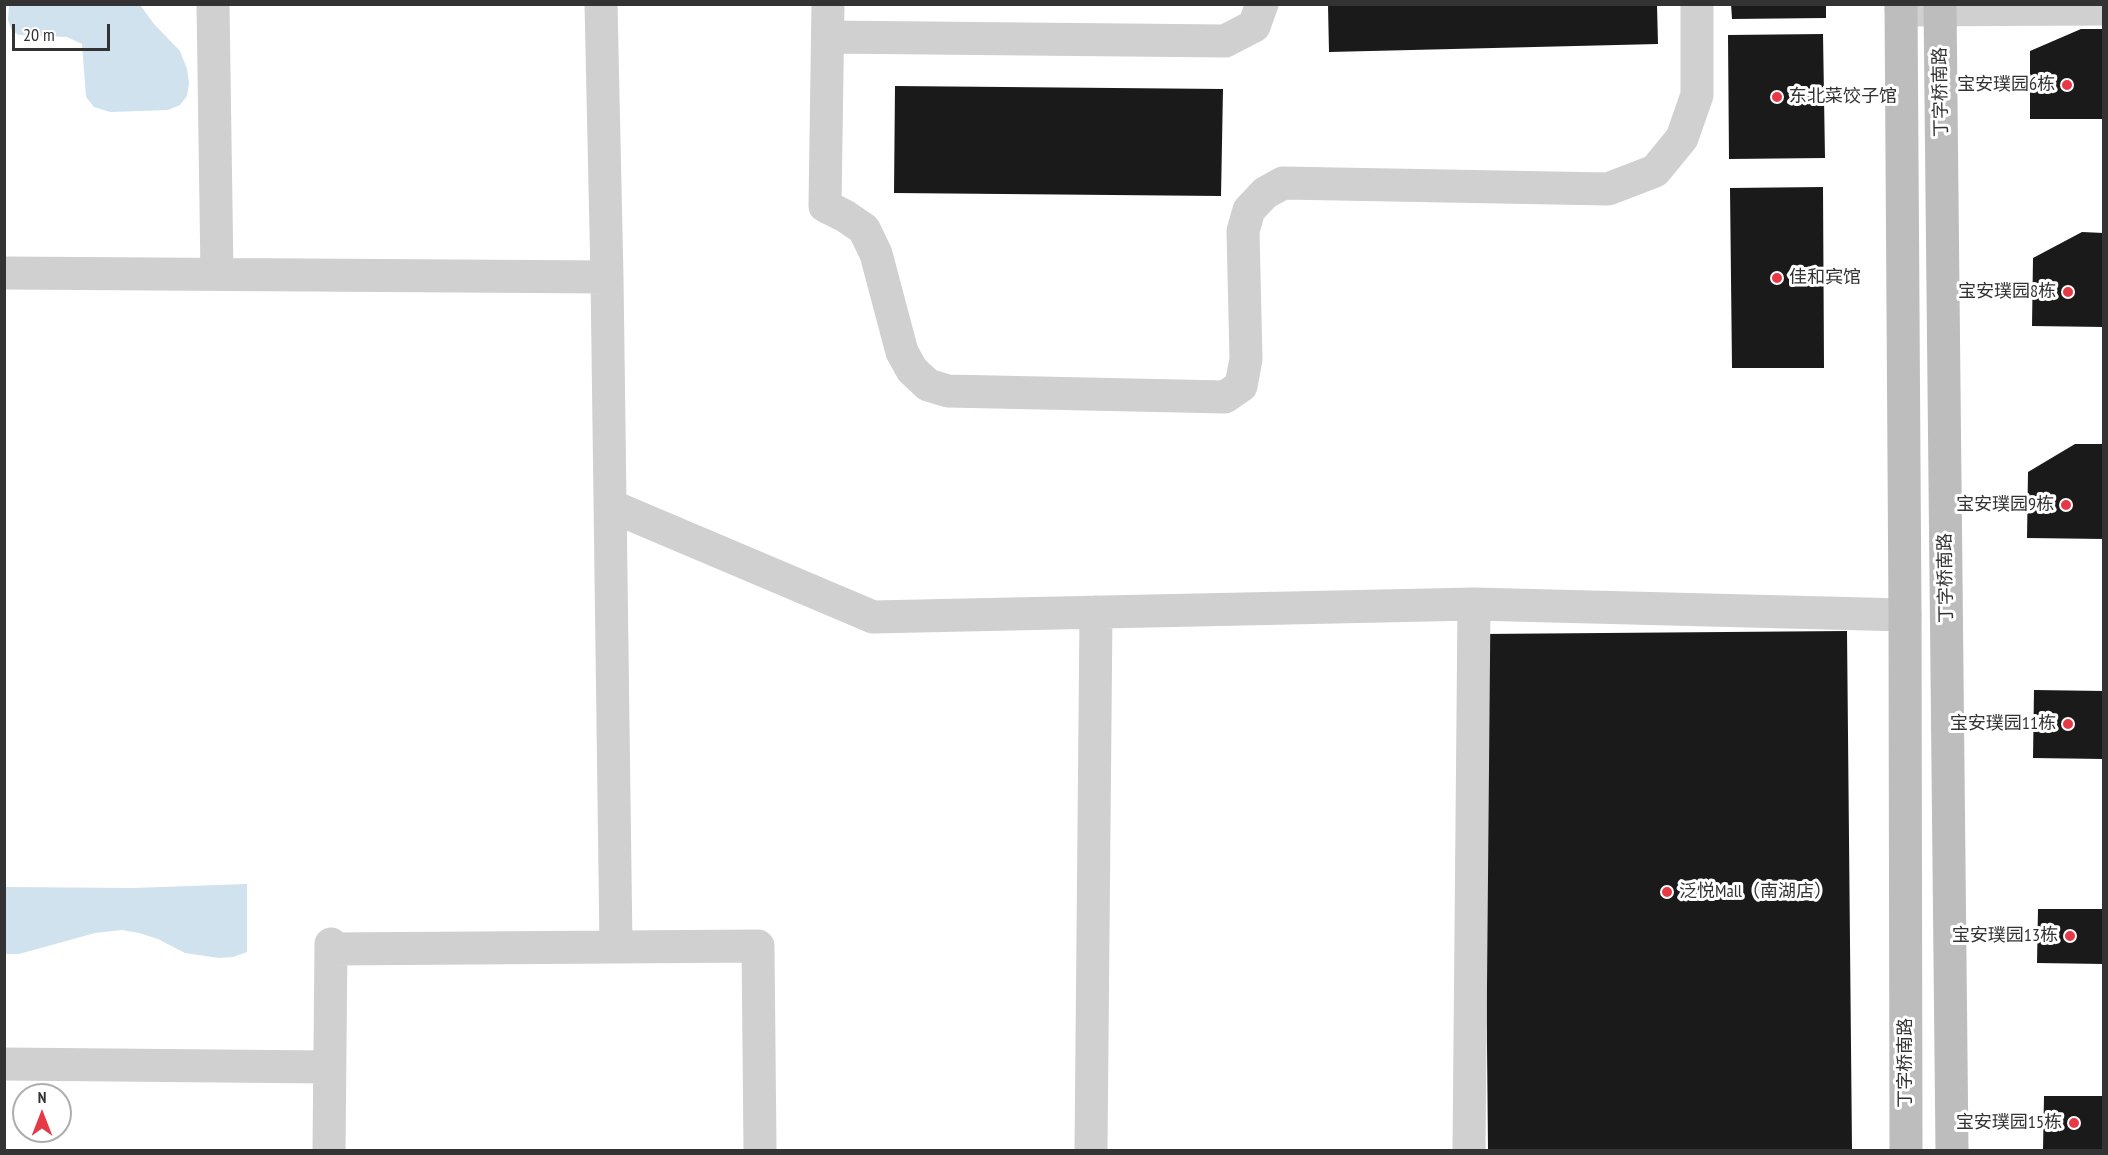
<!DOCTYPE html>
<html>
<head>
<meta charset="utf-8">
<style>
	body { margin:0 }
	#map { position:relative; width:2108px; height:1155px; overflow:hidden; background:#fff; font-family:"PT Sans Narrow",sans-serif }
	canvas { display:block }
	.frame { position:absolute; inset:0; border:6px solid #333; pointer-events:none }
	.north { position:absolute; left:12px; top:1083px; width:60px; height:60px; box-sizing:border-box; background:#fff; border:2px solid #adadad; border-radius:50%; rotate:0deg; font-size:16px; font-weight:700; line-height:24px; text-align:center; color:#333 }
	.north::after { content:''; display:block; margin:auto; width:21px; height:27px; background:#e63946; clip-path:polygon(50% 0,100% 100%,50% 72%,0 100%) }
	.scale { position:absolute; left:12px; top:24px; width:98px; height:27px; box-sizing:border-box; border:3px solid #333; border-top:0; padding-left:8px; font-size:18px; line-height:21px; white-space:nowrap; color:#333; -webkit-text-stroke:4px #fff; paint-order:stroke }
</style>
</head>
<body>
<div id="map">
<canvas width="2108" height="1155"></canvas>
<div class="frame"></div>
<div class="north">N</div>
<div class="scale">20 m</div>
</div>
<script>
const c = document.querySelector('canvas').getContext('2d');
c.lineJoin = 'round';
function fill(path, color) {
  c.fillStyle = color;
  c.fill(path, 'evenodd');
}
function shape(rows) {
  const path = new Path2D();
  for (const r of rows) {
    path.moveTo(r[0], r[1]);
    for (let i = 2; i < r.length; i += 2) path.lineTo(r[i], r[i + 1]);
  }
  return path;
}
function stroke(path, color, width, dash) {
  c.strokeStyle = color;
  c.lineWidth = width;
  c.lineCap = dash ? 'butt' : 'round';
  c.setLineDash(dash || []);
  c.stroke(path);
}
function write(font, color, halo, rows, align = 'center') {
  c.font = font + ' "PT Sans Narrow","Noto Sans SC",sans-serif';
  c.lineWidth = 6;
  c.setLineDash([]);
  c.textBaseline = 'middle';
  c.strokeStyle = halo;
  c.fillStyle = color;
  for (const [text, x, y, turn = 0] of rows) {
    c.save();
    c.translate(x, y);
    c.rotate((+turn || 0) * Math.PI / 180);
    c.textAlign = isNaN(turn) ? turn : align;
    if (halo) c.strokeText(text, 0, 0);
    c.fillText(text, 0, 0);
    c.restore();
  }
}
fill(shape([
	[9,5,140,5,154,24,180,51,187,69,189,83,187,96,180,105,168,110,110,112,94,107,86,97,82,44,67,37,19,35,12,31,8,20],
	[247,884,247,952,233,957,219,958,185,953,158,939,139,933,122,930,95,933,19,954,5,954,5,887,133,888]
]), '#cfe2ee');
fill(shape([
	[1731,4,1826,4,1826,18,1732,19],
	[1328,5,1657,5,1658,44,1329,52],
	[2081,29,2104,29,2104,119,2030,119,2030,51],
	[1823,34,1825,158,1729,159,1728,35],
	[895,86,1223,89,1221,196,894,193],
	[1823,187,1824,368,1732,368,1730,188],
	[2082,232,2104,233,2104,327,2032,326,2033,258],
	[2075,444,2104,444,2104,539,2027,538,2028,472],
	[1847,631,1852,1150,1488,1150,1483,634],
	[2034,690,2104,691,2104,759,2033,758],
	[2038,909,2104,909,2104,964,2037,963],
	[2044,1096,2104,1096,2104,1150,2043,1150]
]), '#1a1a1a');
stroke(shape([
	[213,4,217,274],
	[601,4,607,277,616,946],
	[828,4,825,206,845,216,864,229,876,254,902,352,912,370,928,385,948,391,1225,397,1241,386,1246,359,1243,231,1249,210,1265,193,1283,183,1608,189,1655,171,1682,138,1697,95,1697,4],
	[1901,10,2104,9],
	[828,37,1225,41,1254,26,1262,4],
	[4,273,607,277],
	[611,506,873,617,1474,604,1905,615],
	[331,949,758,946,760,1150],
	[4,1064,328,1067],
	[329,1150,331,944],
	[1091,1150,1096,612],
	[1469,1150,1474,604]
]), '#d0d0d0', 33);
stroke(shape([
	[1901,4,1905,615,1906,1150],
	[1940,4,1952,1150]
]), '#bdbdbd', 33);
for (const [x, y, r, color] of [
	[2067,85,6,"#e63946"],
	[1777,97,6,"#e63946"],
	[1777,278,6,"#e63946"],
	[2068,292,6,"#e63946"],
	[2066,505,6,"#e63946"],
	[2068,724,6,"#e63946"],
	[1667,892,6,"#e63946"],
	[2070,936,6,"#e63946"],
	[2074,1123,6,"#e63946"]
]) {
  const dot = new Path2D();
  dot.arc(x, y, r, 0, 2 * Math.PI);
  c.fillStyle = color;
  c.fill(dot);
  stroke(dot, '#fff', 2);
}
write('18px', '#333', '#fff', [
	["宝安璞园6栋",2055,85],
	["东北菜饺子馆",1789,97,"left"],
	["佳和宾馆",1789,278,"left"],
	["宝安璞园8栋",2056,292],
	["宝安璞园9栋",2054,505],
	["宝安璞园11栋",2056,724],
	["泛悦Mall（南湖店）",1679,892,"left"],
	["宝安璞园13栋",2058,936],
	["宝安璞园15栋",2062,1123]
], 'right');
write('18px', '#333', '#fff', [
	["丁字桥南路",1941,92,-91],
	["丁字桥南路",1946,578,-91],
	["丁字桥南路",1906,1063,-90]
]);
</script>
</body>
</html>
